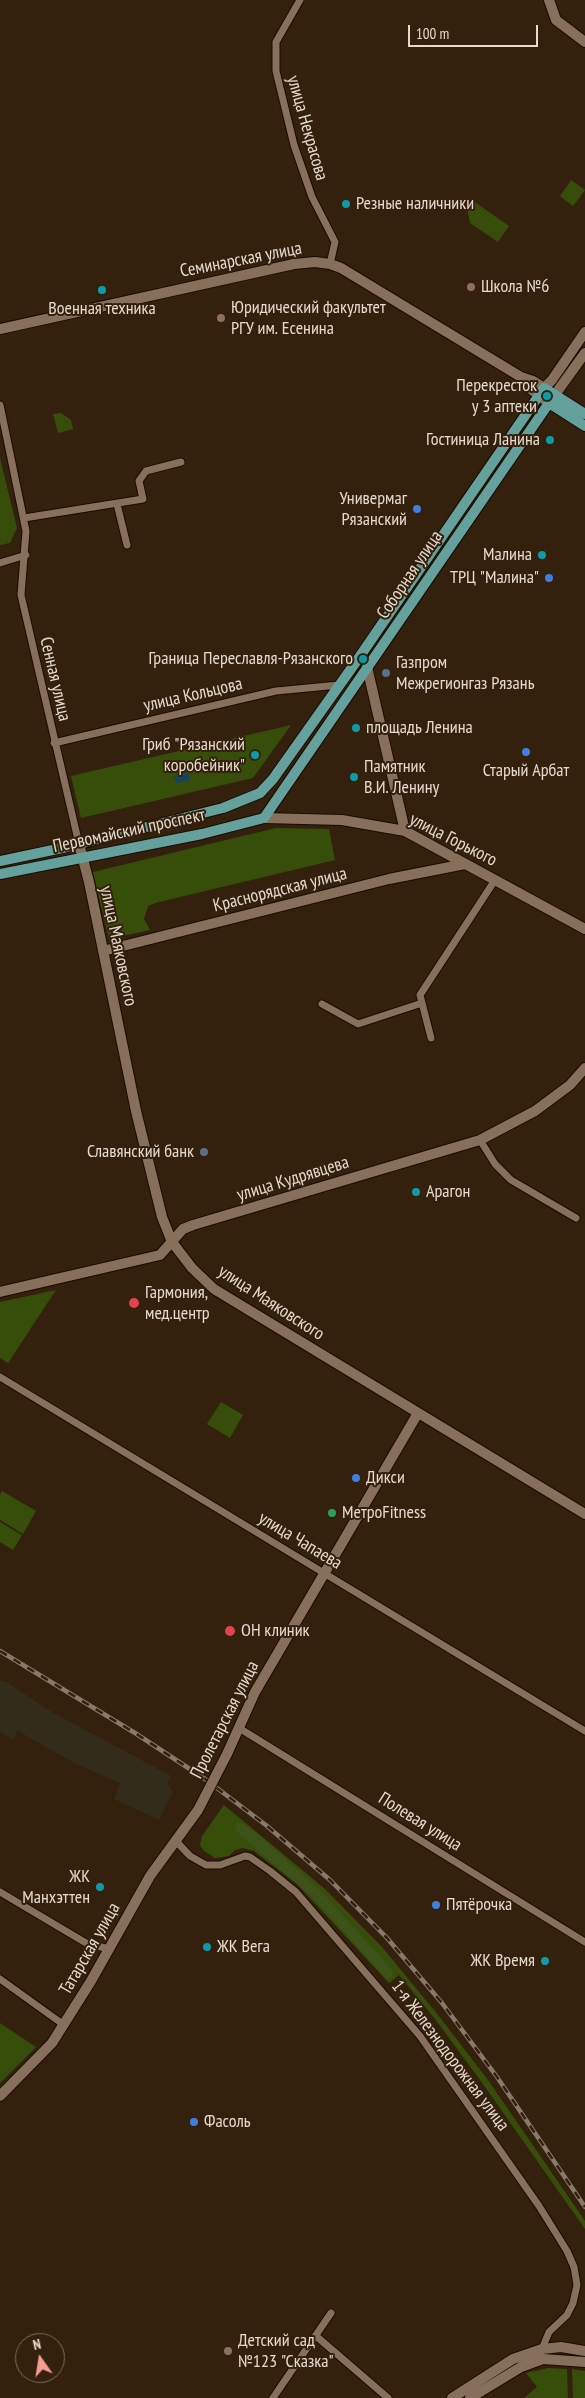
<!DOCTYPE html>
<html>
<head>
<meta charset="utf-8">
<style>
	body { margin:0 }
	#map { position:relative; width:585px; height:2398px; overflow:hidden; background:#33210e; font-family:"PT Sans Narrow",sans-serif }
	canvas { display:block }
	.north { position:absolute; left:15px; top:2333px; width:50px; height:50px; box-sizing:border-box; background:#33210e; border:1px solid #7b6b5b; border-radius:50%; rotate:347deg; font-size:14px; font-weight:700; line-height:20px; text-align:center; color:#e6dace }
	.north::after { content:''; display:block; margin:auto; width:18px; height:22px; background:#f59d90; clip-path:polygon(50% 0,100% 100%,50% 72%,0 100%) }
	.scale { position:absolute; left:408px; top:25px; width:130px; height:22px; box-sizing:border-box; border:2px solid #e6dace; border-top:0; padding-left:6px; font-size:15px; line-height:18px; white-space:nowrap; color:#e6dace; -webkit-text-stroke:4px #33210e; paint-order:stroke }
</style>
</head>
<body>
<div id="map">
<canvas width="585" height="2398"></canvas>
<div class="north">N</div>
<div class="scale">100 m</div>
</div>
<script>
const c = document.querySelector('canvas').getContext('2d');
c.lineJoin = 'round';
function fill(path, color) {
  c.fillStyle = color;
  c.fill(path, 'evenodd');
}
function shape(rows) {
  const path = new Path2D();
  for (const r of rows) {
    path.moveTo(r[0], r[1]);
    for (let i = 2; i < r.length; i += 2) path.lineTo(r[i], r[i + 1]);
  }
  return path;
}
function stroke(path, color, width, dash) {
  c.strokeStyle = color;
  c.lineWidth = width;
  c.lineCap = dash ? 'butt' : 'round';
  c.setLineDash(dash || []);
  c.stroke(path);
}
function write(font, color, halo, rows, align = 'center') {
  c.font = font + ' "PT Sans Narrow",sans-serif';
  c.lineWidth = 4;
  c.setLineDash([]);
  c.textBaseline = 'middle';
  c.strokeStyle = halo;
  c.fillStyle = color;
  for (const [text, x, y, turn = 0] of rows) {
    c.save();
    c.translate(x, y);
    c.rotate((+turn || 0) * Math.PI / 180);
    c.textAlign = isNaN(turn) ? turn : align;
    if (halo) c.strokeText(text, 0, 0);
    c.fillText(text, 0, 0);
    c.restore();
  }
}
fill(shape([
	[0,1681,5,1681,50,1711,171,1776,167,1783,173,1792,159,1820,114,1799,120,1783,74,1763,18,1731,13,1740,0,1732]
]), '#332c1b');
fill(shape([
	[571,180,585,190,573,206,560,196],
	[469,198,509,226,498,242,470,223,466,202],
	[61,413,71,420,73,429,58,433,53,414],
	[0,458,17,528,10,543,0,545],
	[291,725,253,778,81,818,71,776],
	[276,828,329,829,335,860,155,903,148,906,144,919,150,930,109,939,93,872],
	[56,1290,8,1363,0,1358,0,1302],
	[221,1402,243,1415,230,1438,207,1424],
	[2,1491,36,1511,23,1534,0,1520,0,1495],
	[0,1522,22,1535,13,1550,0,1542],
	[224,1805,325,1889,382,1947,438,2015,488,2080,585,2221,585,2229,483,2084,435,2019,399,1975,389,1983,297,1884,254,1851,243,1848,235,1850,229,1856,215,1858,204,1851,200,1845,202,1836],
	[0,2023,36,2047,0,2083],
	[548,2368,567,2369,568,2398,524,2398,537,2387,526,2373],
	[572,2369,585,2371,585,2398,573,2398]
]), '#374e0b');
fill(shape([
	[236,1823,242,1823,262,1838,322,1892,393,1971,392,1976,387,1979,313,1898,239,1834,235,1827]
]), '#3c5218');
fill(shape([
	[188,773,190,780,176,783,174,776]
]), '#18435d');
const street = shape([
	[300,0,276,42,276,71,294,145,312,197,335,242,330,264],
	[0,405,26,531,21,595,79,844],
	[117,504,127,545],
	[24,518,143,499,139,481,146,471,181,462],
	[0,563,26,555],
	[54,743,276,691,339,685],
	[322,1004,358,1024,422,1003],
	[431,1038,420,995,495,880],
	[480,1140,495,1164,511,1180,576,1218],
	[0,1377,585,1731],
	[239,1728,585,1942],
	[175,1840,190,1856,206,1865,220,1865,245,1856,250,1857,270,1871,296,1892,420,2036,539,2206,567,2251,574,2267,577,2285,573,2303,567,2315,549,2332,542,2349],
	[0,1892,86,1943,109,1949],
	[0,1979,64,2025],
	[316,2336,388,2398],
	[273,2398,331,2313]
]);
const secondary = shape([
	[549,0,556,20,585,42],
	[0,329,294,264,315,262,330,264,341,268,521,377,533,381,544,388,552,380,585,332],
	[521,377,528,387,549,403,585,353],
	[367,667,405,831],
	[264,818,342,820,405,831,585,929],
	[79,844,89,882,136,1111,162,1217,172,1242,192,1268,214,1289,585,1514],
	[103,951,389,879,465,864],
	[0,1292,160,1255,183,1229,193,1225,480,1140,535,1111,570,1085,585,1068],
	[227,1754,255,1692,418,1413],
	[0,2096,52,2043,91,1981,150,1876,198,1810],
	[452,2398,513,2359,542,2349,561,2347,585,2351],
	[470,2398,521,2367,543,2359,585,2362]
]);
const primary = shape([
	[0,861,67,847,223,808,260,793,273,779,358,659,544,388,585,414],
	[0,874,202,834,264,818,549,403,585,426]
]);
stroke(street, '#1a0a00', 9);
stroke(secondary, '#1a0a00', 12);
stroke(primary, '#1a0a00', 12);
stroke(street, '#86705b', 7);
stroke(secondary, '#86705b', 10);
stroke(primary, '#65a19c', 10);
const rail = shape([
	[0,1651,135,1733,205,1779,267,1826,330,1880,387,1938,442,2003,497,2077,585,2207]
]);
stroke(rail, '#887969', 4.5);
stroke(rail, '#33210e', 2.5, [8]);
const secondaryBridge = shape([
	[198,1810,227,1754]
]);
stroke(secondaryBridge, '#1a0a00', 12, []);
stroke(secondaryBridge, '#86705b', 10);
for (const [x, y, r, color] of [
	[346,204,5,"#0f9aa8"],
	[471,287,5,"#8d6e63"],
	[102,290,5,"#0f9aa8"],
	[221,318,5,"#8d6e63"],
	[547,396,5,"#0f9aa8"],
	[550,440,5,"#0f9aa8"],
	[417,509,5,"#3f7fe0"],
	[542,555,5,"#0f9aa8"],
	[549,578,5,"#3f7fe0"],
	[363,659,5,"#0f9aa8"],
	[386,673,5,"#5c6f8a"],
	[356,728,5,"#0f9aa8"],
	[526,752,5,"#3f7fe0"],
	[255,755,5,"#0f9aa8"],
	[354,777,5,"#0f9aa8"],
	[204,1152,5,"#5c6f8a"],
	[416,1192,5,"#0f9aa8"],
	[134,1303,6,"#e0444e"],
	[356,1478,5,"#3f7fe0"],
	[332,1513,5,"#2e9e5b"],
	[230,1631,6,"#e0444e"],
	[100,1887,5,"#0f9aa8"],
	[436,1905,5,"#3f7fe0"],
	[207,1947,5,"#0f9aa8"],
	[545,1961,5,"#0f9aa8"],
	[194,2122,5,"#3f7fe0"],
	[228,2351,5,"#8d6e63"]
]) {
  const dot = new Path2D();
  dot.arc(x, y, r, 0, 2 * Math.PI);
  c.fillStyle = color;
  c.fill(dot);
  stroke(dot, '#33210e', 2);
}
write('18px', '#e6dace', '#33210e', [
	["улица Некрасова",307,128,74],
	["Семинарская улица",241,260,-11],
	["Соборная улица",410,575,-56],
	["Сенная улица",55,679,77],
	["улица Кольцова",193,695,-13],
	["Первомайский проспект",129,831,-12],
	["улица Горького",453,840,27],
	["Краснорядская улица",280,890,-14],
	["улица Маяковского",118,946,78],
	["улица Кудрявцева",293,1179,-17],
	["улица Маяковского",271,1303,33],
	["улица Чапаева",300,1541,31],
	["Пролетарская улица",225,1720,-63],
	["Полевая улица",420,1822,32],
	["Татарская улица",90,1949,-60],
	["1-я Железнодорожная улица",450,2056,53]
]);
write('18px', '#e6dace', '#33210e', [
	["Резные наличники",356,204],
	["Школа №6",481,287],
	["Юридический факультет",231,308],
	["РГУ им. Есенина",231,329],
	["Военная техника",102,309,"center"],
	["Перекресток",537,386,"right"],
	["у 3 аптеки",537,407,"right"],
	["Гостиница Ланина",540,440,"right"],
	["Универмаг",407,499,"right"],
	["Рязанский",407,520,"right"],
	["Малина",532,555,"right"],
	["ТРЦ \"Малина\"",539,578,"right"],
	["Граница Переславля-Рязанского",353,659,"right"],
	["Газпром",396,663],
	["Межрегионгаз Рязань",396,684],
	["площадь Ленина",366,728],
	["Гриб \"Рязанский",245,745,"right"],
	["коробейник\"",245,766,"right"],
	["Памятник",364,767],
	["В.И. Ленину",364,788],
	["Старый Арбат",526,771,"center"],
	["Славянский банк",194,1152,"right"],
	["Арагон",426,1192],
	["Гармония,",145,1293],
	["мед.центр",145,1314],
	["Дикси",366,1478],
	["МетроFitness",342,1513],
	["ОН клиник",241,1631],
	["ЖК",90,1877,"right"],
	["Манхэттен",90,1898,"right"],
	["Пятёрочка",446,1905],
	["ЖК Вега",217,1947],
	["ЖК Время",535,1961,"right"],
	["Фасоль",204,2122],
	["Детский сад",238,2341],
	["№123 \"Сказка\"",238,2362]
], 'left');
</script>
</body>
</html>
